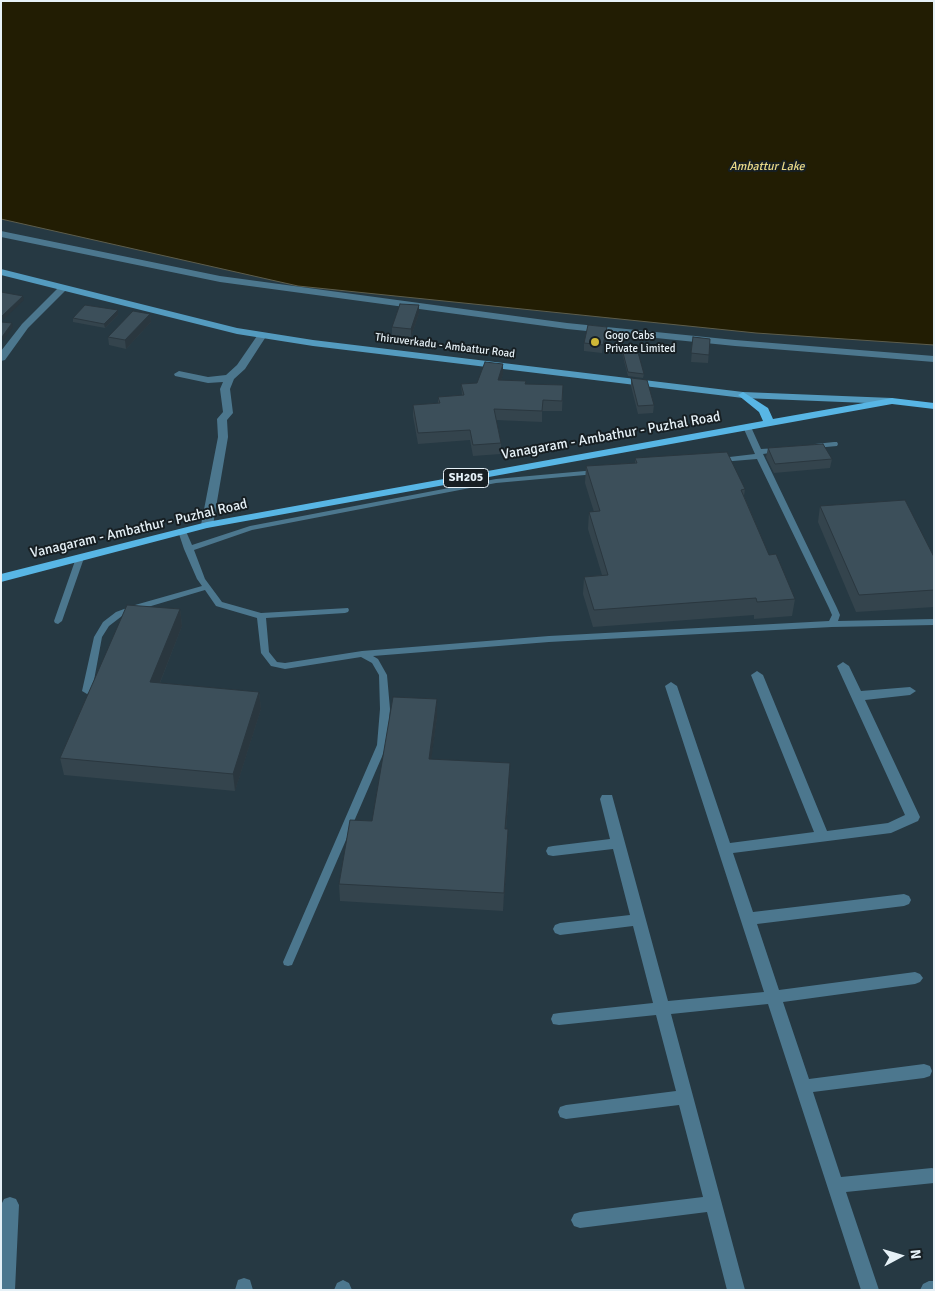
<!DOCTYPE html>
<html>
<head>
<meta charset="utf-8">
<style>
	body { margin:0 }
	#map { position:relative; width:935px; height:1291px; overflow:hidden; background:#263943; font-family:Signika,sans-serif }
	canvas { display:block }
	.frame { position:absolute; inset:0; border:2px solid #e6f1f7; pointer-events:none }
	.north { position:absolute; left:875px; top:1231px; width:50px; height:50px; -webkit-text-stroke:4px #171f23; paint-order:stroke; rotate:84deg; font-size:14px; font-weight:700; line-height:20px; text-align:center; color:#e6f1f7 }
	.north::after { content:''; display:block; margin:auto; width:18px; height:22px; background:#e6f1f7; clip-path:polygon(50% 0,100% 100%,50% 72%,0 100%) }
</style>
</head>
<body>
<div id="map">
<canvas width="935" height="1291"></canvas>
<div class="frame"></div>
<div class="north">N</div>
</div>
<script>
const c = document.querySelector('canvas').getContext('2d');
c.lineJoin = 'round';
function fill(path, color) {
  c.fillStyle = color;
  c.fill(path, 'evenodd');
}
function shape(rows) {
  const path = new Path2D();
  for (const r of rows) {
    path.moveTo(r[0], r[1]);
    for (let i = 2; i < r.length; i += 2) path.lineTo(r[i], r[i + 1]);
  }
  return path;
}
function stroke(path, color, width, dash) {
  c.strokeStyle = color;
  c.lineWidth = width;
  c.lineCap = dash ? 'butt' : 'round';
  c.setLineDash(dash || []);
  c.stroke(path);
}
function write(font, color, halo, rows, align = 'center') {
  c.font = font + ' Signika,sans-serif';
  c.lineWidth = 4;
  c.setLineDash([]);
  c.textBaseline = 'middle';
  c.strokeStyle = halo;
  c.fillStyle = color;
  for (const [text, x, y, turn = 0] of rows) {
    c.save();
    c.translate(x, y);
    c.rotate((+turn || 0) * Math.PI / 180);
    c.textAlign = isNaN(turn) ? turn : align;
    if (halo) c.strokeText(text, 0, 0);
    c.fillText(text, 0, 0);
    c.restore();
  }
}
const water = shape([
	[1,1,934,1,934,345,756,333,298,286,1,219,1,1]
]);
fill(water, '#221d03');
stroke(water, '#5d5d4c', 1);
fill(shape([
	[744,425,747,425,751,427,761,449,777,448,781,450,777,452,763,454,837,608,840,615,838,621,934,619,934,625,832,627,549,642,373,656,378,659,387,675,390,709,387,745,292,965,288,966,284,965,283,962,377,745,380,709,379,675,372,663,361,657,285,669,271,666,261,653,257,618,216,606,205,590,141,609,122,616,109,626,102,637,92,691,87,694,82,691,94,637,103,622,116,612,135,605,202,586,197,579,184,549,178,531,179,529,185,529,192,545,250,526,496,479,596,470,600,472,596,474,496,483,252,530,194,550,205,579,222,602,261,613,348,608,349,610,348,612,345,613,266,618,269,652,277,662,285,663,362,651,549,636,829,621,832,615,829,608,757,459,721,462,717,460,721,458,755,454,743,427,744,425],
	[834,442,837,442,838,444,837,446,815,448,811,446,815,444,834,442],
	[80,555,84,558,62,621,58,624,55,623,54,621,76,558,80,555]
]), '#4c778e');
fill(shape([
	[1,231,220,276,567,323,735,340,934,356,934,362,735,346,567,329,220,282,1,237,1,231],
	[63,285,68,288,28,328,5,360,1,361,1,351,22,324,60,286,63,285],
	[262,332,267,335,245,369,234,379,230,389,233,413,227,420,228,437,213,525,207,528,203,527,201,525,218,437,217,419,223,412,220,389,223,382,208,383,175,376,174,374,179,371,208,377,226,375,237,365,259,333,262,332],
	[843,662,849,666,861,691,910,687,916,691,910,695,865,700,920,817,918,821,891,833,733,853,753,912,904,894,909,896,911,900,909,904,904,906,757,924,779,990,915,972,920,974,923,978,920,982,915,984,783,1002,809,1079,924,1064,930,1066,932,1071,930,1076,924,1078,813,1092,841,1177,932,1168,934,1169,934,1183,846,1192,879,1290,861,1290,768,1004,671,1014,745,1290,727,1290,707,1212,580,1228,574,1226,571,1220,574,1214,580,1212,703,1197,679,1105,566,1119,560,1117,558,1112,560,1107,566,1105,676,1091,656,1015,559,1025,553,1024,551,1019,553,1014,559,1013,653,1003,633,926,560,935,555,933,553,929,555,925,560,923,630,915,613,849,553,856,548,855,546,851,548,847,553,846,610,839,600,799,602,795,612,795,668,1001,764,992,665,686,671,682,677,686,730,843,814,832,751,675,757,671,763,675,827,831,888,823,905,815,837,666,843,662],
	[10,1197,16,1199,19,1205,15,1290,1,1290,1,1205,4,1199,10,1197],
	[244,1278,250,1280,253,1290,235,1290,238,1280,244,1278],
	[343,1280,349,1283,352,1290,334,1290,337,1283,343,1280],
	[929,1281,934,1281,934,1290,920,1290,923,1284,929,1281]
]), '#4c778e');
fill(shape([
	[1,269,237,328,313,340,743,392,892,398,897,401,892,404,743,398,313,346,237,334,1,275,1,269]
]), '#549bbf');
fill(shape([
	[743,392,768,408,773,419,892,398,934,403,934,409,892,404,207,528,1,582,1,574,207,522,763,421,759,412,738,395,743,392]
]), '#58b6e5');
fill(shape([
	[419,305,419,313,411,337,392,335,392,327],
	[118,310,118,315,105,328,73,322,73,318],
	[150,314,151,322,126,349,109,345,108,337],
	[607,327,606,335,602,353,584,351,584,343],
	[693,337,710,339,708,363,691,362],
	[622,349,644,374,643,378,628,376,622,353],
	[503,374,501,380,526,384,563,385,562,411,542,411,542,422,496,420,501,443,501,454,473,456,470,440,418,444,413,416,413,405,438,403,438,397,462,395,461,384,477,383],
	[631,378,654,405,653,413,638,414,631,386],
	[768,448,832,459,830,468,774,473,766,457],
	[635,458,745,489,744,496,769,555,795,599,792,616,754,619,754,615,593,627,583,594,584,577,602,575,588,529,589,512,594,512,585,483,586,466,635,463],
	[820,506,934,557,934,607,856,612,818,522],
	[180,609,182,626,160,683,259,692,261,709,235,791,64,775,60,758],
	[437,717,431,759,510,781,506,829,508,829,508,846,503,911,340,901,339,884,372,821]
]), '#34444d');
fill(shape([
	[23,296,24,300,3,320,2,316],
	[419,305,419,313,411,337,411,329],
	[118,310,118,315,105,328,104,324],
	[150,314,151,322,126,349,125,340],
	[12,323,13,327,3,341,2,337],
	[607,327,606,335,602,353,603,345],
	[503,364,503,374,498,391,498,380],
	[180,609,182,626,153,700,150,682],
	[259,692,261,709,235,791,233,774],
	[437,699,437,717,429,776,429,759],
	[510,763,510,781,504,846,505,829],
	[508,829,508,846,503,911,504,893]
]), '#2a373f');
const building = shape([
	[1,292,23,296,2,316,1,316,1,292],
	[400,304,419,305,411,329,392,327,400,304],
	[85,305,118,310,104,324,73,318,85,305],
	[133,311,150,314,125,340,108,337,133,311],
	[1,322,12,323,2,337,1,337,1,322],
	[588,325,607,327,603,345,584,343,588,325],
	[693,337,710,339,709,355,691,353,693,337],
	[636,345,644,374,628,372,622,349,636,345],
	[485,362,503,364,498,380,526,381,525,384,563,385,562,401,543,400,542,411,494,409,501,443,473,445,470,430,418,433,413,405,440,403,438,397,464,395,461,384,477,383,485,362],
	[631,378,647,380,654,405,638,406,631,378],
	[823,444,832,459,775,464,768,448,823,444],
	[727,452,745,489,741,490,769,555,776,554,795,599,757,602,756,598,594,610,584,577,608,575,589,512,600,511,586,466,637,463,635,458,727,452],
	[905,500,934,557,934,590,859,595,820,506,905,500],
	[127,605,180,609,150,682,259,692,233,774,60,758,127,605],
	[393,697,437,699,429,759,510,763,505,829,508,829,504,893,339,884,350,820,372,821,393,697]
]);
fill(building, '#3c4f5a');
stroke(building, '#2a373f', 1);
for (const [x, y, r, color] of [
	[595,342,5,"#cfb837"]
]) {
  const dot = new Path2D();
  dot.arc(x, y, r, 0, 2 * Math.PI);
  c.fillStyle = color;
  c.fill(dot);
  stroke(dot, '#171f23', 2);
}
write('11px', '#e6f1f7', '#171f23', [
	["Gogo Cabs",605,336],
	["Private Limited",605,349]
], 'left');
write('11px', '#e6f1f7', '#171f23', [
	["Thiruverkadu - Ambattur Road",445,346,7]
]);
write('italic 12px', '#e9d989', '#171f23', [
	["Ambattur Lake",767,167]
]);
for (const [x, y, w] of [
	[466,478,45]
]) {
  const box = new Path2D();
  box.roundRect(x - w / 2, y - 9.5, w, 19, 4);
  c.fillStyle = '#171f23';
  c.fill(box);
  stroke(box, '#e6f1f7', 1);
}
write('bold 12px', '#e6f1f7', null, [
	["SH205",466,478]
]);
write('14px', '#e6f1f7', '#171f23', [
	["Vanagaram - Ambathur - Puzhal Road",611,436,-10],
	["Vanagaram - Ambathur - Puzhal Road",139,529,-13]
]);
</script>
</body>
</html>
